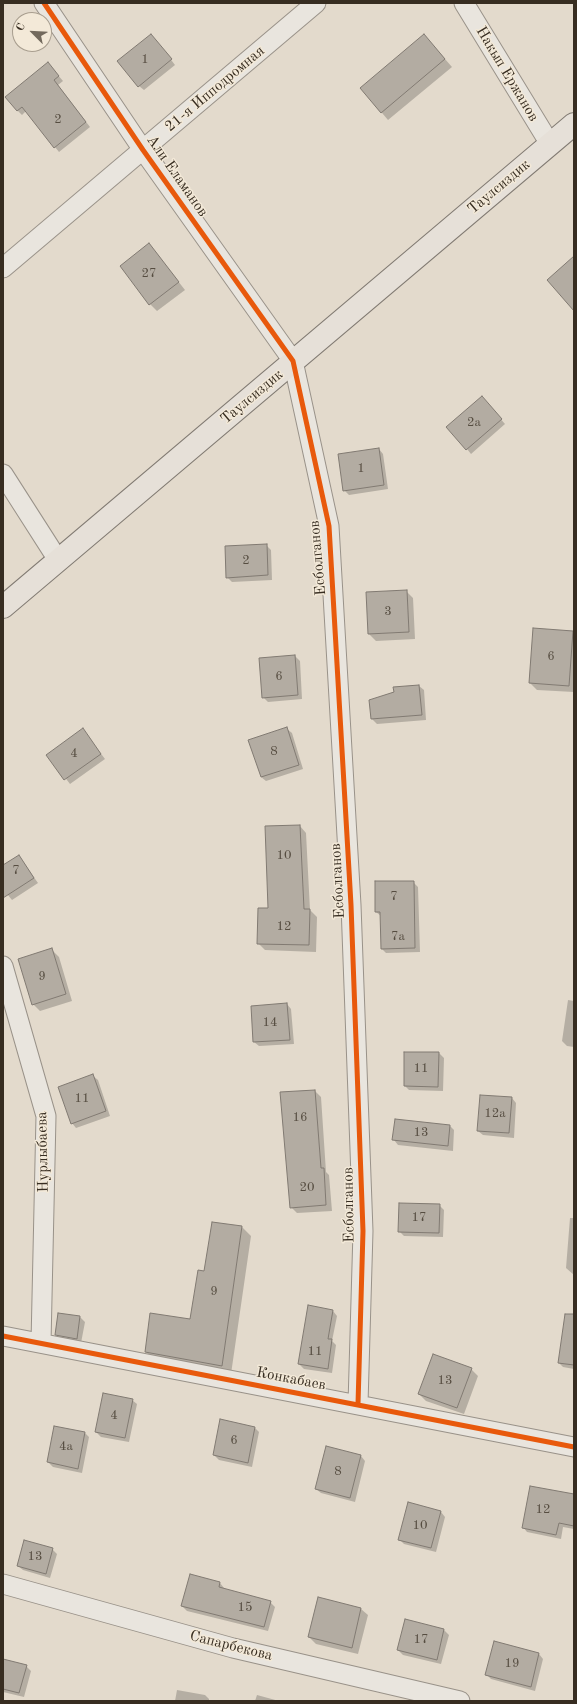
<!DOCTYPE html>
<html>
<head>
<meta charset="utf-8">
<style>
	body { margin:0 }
	#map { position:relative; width:577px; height:1704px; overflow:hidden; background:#e3dacc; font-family:"Old Standard TT",serif }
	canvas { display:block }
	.frame { position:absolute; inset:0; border:4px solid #372d21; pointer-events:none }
	.north { position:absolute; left:12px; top:12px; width:40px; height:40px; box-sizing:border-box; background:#f3e9d8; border:1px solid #a89e8f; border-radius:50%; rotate:294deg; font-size:11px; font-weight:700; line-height:16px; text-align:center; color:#372d21 }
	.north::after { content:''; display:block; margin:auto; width:14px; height:18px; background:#736a5d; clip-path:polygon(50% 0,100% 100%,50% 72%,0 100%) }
</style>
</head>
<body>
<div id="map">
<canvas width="577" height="1704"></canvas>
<div class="frame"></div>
<div class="north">С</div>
</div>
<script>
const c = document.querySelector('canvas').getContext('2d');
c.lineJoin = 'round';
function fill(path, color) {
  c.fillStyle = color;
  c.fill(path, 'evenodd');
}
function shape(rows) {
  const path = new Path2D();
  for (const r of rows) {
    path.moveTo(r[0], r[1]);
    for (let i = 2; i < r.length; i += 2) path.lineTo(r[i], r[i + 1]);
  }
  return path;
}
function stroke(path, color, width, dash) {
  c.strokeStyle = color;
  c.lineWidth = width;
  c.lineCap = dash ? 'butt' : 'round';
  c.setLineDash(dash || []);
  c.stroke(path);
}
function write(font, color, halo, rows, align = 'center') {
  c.font = font + ' "Old Standard TT",serif';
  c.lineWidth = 3;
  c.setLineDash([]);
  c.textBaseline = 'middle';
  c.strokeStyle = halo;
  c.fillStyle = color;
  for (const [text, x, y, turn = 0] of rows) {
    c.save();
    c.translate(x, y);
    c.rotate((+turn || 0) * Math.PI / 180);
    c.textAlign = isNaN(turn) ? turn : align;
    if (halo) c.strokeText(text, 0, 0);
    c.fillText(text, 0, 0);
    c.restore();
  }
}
fill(shape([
	[424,35,452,67,388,120,361,88],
	[156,40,175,65,144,90,139,86],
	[52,68,63,81,58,85,90,127,59,152,26,111,22,115,17,110],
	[149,244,185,290,157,311,150,304],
	[486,402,505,424,471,454,467,449],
	[379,449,383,454,388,489,349,495,344,490],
	[266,545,271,550,272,580,232,582,227,577],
	[406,591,413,598,415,639,376,641,369,634],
	[572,632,574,634,574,692,537,690,530,683],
	[295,656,300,661,302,699,268,702,263,697],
	[419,686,424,690,426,720,377,724,372,719,370,701],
	[287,729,292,733,303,769,266,781,261,777],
	[83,730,105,759,70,784,48,755],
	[300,826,306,833,310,910,317,917,316,952,265,950,258,943,269,909],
	[19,856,38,883,12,900,3,889,3,866],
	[413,882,418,887,420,952,386,953,382,949,381,916,376,912],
	[52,950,59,957,72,1001,40,1011,33,1004],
	[568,1000,574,1001,574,1047,567,1046,562,1041],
	[287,1004,291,1009,294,1044,259,1046,254,1042],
	[439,1053,444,1058,443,1091,409,1090,405,1086],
	[93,1076,98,1080,110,1116,76,1128,72,1123],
	[315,1091,321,1097,326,1172,329,1175,332,1211,297,1213,291,1207],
	[512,1098,516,1103,514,1138,483,1135,478,1131],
	[450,1126,454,1130,453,1151,398,1145,394,1140],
	[439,1205,444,1210,443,1237,404,1236,399,1231],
	[570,1218,574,1218,574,1275,566,1268],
	[213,1223,242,1227,251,1236,231,1374,155,1361,146,1352,191,1321,205,1272],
	[333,1311,337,1316,332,1341,336,1345,332,1373,304,1369,299,1364],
	[59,1314,80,1317,85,1322,81,1343,61,1339,56,1334],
	[574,1325,574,1369,563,1367,559,1363],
	[471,1369,478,1376,464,1414,426,1401,419,1394],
	[132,1400,137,1404,129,1442,101,1437,96,1432],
	[255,1428,259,1432,252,1467,219,1460,214,1455],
	[84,1432,89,1437,82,1473,53,1467,48,1462],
	[361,1456,365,1461,355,1502,321,1493,316,1489],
	[574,1495,574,1529,563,1527,561,1539,527,1532,523,1527],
	[409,1504,441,1512,445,1517,436,1552,404,1544,399,1539],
	[52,1549,57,1554,50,1578,23,1570,18,1566],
	[220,1583,224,1588,224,1589,270,1602,275,1607,268,1631,187,1611,182,1606],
	[361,1609,368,1615,358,1654,316,1644,309,1637],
	[406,1620,444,1630,449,1635,441,1664,403,1655,398,1650],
	[495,1643,539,1654,543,1659,535,1691,491,1679,487,1675],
	[3,1660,26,1666,31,1671,24,1697,3,1692],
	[177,1690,205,1695,209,1699,209,1701,175,1701],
	[257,1695,279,1701,255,1701]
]), '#0003');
const building = shape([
	[151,34,172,59,138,87,117,61,151,34],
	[424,34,445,59,381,113,360,88,424,34],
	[48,62,59,76,54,80,86,122,54,148,22,107,17,111,5,97,48,62],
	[149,243,179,282,149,305,120,266,149,243],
	[574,256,574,311,547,280,574,256],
	[482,396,502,419,466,450,446,427,482,396],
	[379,448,384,485,343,491,338,454,379,448],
	[267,544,268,575,226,578,225,546,267,544],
	[407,590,409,632,368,634,366,592,407,590],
	[533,628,573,631,569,686,529,683,533,628],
	[295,655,298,695,262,698,259,658,295,655],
	[419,685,422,715,371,719,369,700,394,692,393,687,419,685],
	[287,727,299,765,261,777,248,740,287,727],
	[83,728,101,754,64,780,46,755,83,728],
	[300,825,304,909,310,909,309,945,257,944,258,908,268,908,265,826,300,825],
	[19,855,34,878,3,898,3,865,19,855],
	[375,881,414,881,415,948,381,949,380,912,375,912,375,881],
	[52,948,66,994,32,1005,18,959,52,948],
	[287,1003,290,1040,253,1042,251,1006,287,1003],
	[404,1052,439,1052,438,1087,404,1086,404,1052],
	[93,1074,106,1111,71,1124,58,1087,93,1074],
	[315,1090,321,1168,324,1168,326,1205,290,1208,280,1092,315,1090],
	[480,1095,512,1097,509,1133,477,1131,480,1095],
	[395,1119,450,1125,448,1146,392,1140,395,1119],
	[399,1203,440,1204,439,1233,398,1232,399,1203],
	[212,1222,242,1226,222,1366,145,1352,150,1313,190,1319,198,1270,204,1271,212,1222],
	[308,1305,333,1310,328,1339,332,1339,328,1369,298,1364,308,1305],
	[58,1313,80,1316,77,1339,55,1335,58,1313],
	[565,1314,574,1314,574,1365,558,1363,565,1314],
	[433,1354,472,1368,457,1408,418,1394,433,1354],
	[103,1393,133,1399,125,1438,95,1432,103,1393],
	[220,1419,255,1427,248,1463,213,1455,220,1419],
	[54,1426,85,1432,78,1469,47,1462,54,1426],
	[326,1446,361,1455,350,1498,315,1489,326,1446],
	[530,1486,574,1494,574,1526,559,1523,556,1535,522,1528,530,1486],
	[408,1502,441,1511,431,1548,398,1540,408,1502],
	[24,1540,53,1548,46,1574,17,1566,24,1540],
	[190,1574,220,1582,219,1587,271,1601,264,1627,181,1606,190,1574],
	[318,1597,361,1608,352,1648,308,1637,318,1597],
	[405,1619,444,1629,437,1660,397,1650,405,1619],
	[494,1641,539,1653,531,1687,485,1675,494,1641],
	[3,1659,27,1665,19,1693,3,1689,3,1659]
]);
fill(building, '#b3aca2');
stroke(building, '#817a72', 1);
const street = shape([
	[44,3,143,150,293,361,329,526,351,905,363,1231,358,1404],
	[464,3,550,144],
	[3,268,316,3],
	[3,474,58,560],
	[3,966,46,1116,41,1343],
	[3,1336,574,1447],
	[3,1584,233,1648,460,1701]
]);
const primary = shape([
	[3,607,574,124]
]);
stroke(street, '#999289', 21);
stroke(primary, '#817a72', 24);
stroke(street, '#e9e5de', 19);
stroke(primary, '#e6e0d8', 22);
stroke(shape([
	[44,3,143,150,293,361,329,526,351,905,363,1231,358,1404],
	[3,1336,574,1447]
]), '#e8590c', 5);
write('13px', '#564d41', null, [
	["1",145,60],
	["2",58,120],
	["27",149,274],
	["2а",474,423],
	["1",361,469],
	["2",246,561],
	["3",388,612],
	["6",551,657],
	["6",279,677],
	["8",274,752],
	["4",74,754],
	["10",284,856],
	["7",16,871],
	["7",394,897],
	["12",284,927],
	["7а",398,937],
	["9",42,977],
	["14",270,1023],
	["11",421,1069],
	["11",82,1099],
	["12а",495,1114],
	["16",300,1118],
	["13",421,1133],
	["20",307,1188],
	["17",419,1218],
	["9",214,1292],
	["11",315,1352],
	["13",445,1381],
	["4",114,1416],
	["6",234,1441],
	["4а",66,1447],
	["8",338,1472],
	["12",543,1510],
	["10",420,1526],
	["13",35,1557],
	["15",245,1608],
	["17",421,1640],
	["19",512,1664]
]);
write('15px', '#372d21', '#f3e9d8', [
	["Накып Ержанов",507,74,59],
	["21-я Ипподромная",215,89,-40],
	["Али Еламанов",177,176,55],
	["Таулсиздик",499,187,-40],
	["Таулсиздик",252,397,-40],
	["Есболганов",318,558,-95],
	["Есболганов",338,881,-93],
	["Нурлыбаева",43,1152,-91],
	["Есболганов",349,1205,-91],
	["Конкабаев",291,1379,11],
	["Сапарбекова",231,1646,14]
]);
</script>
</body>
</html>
